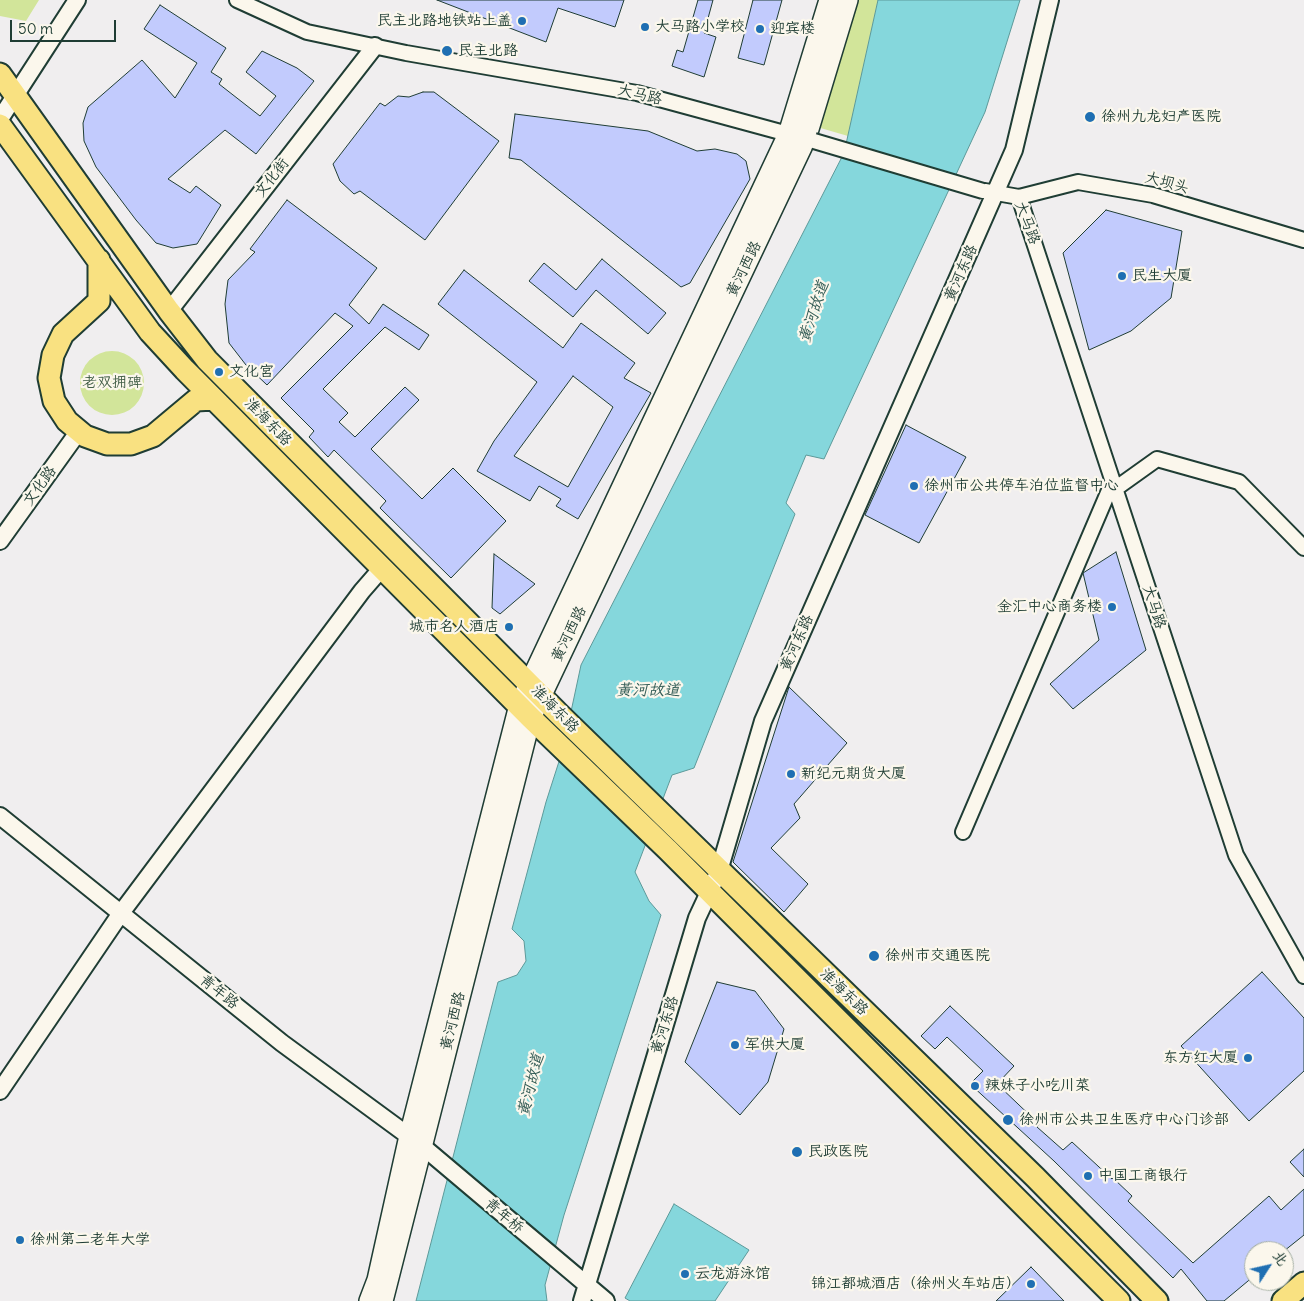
<!DOCTYPE html>
<html>
<head>
<meta charset="utf-8">
<style>
	body { margin:0 }
	#map { position:relative; width:1304px; height:1301px; overflow:hidden; background:#f0eeef; font-family:Delius,"LXGW WenKai TC",sans-serif }
	canvas { display:block }
	.north { position:absolute; left:1244px; top:1241px; width:50px; height:50px; box-sizing:border-box; background:#fbf7ec; border:1px solid #a3ada2; border-radius:50%; rotate:55deg; font-size:14px; font-weight:700; line-height:20px; text-align:center; color:#1f3d34 }
	.north::after { content:''; display:block; margin:auto; width:18px; height:22px; background:#1f6fb2; clip-path:polygon(50% 0,100% 100%,50% 72%,0 100%) }
	.scale { position:absolute; left:10px; top:20px; width:106px; height:22px; box-sizing:border-box; border:2px solid #1f3d34; border-top:0; padding-left:6px; font-size:15px; line-height:18px; white-space:nowrap; color:#1f3d34; -webkit-text-stroke:4px #fbf7ec; paint-order:stroke }
</style>
</head>
<body>
<div id="map">
<canvas width="1304" height="1301"></canvas>
<div class="north">北</div>
<div class="scale">50 m</div>
</div>
<script>
const c = document.querySelector('canvas').getContext('2d');
c.lineJoin = 'round';
function fill(path, color) {
  c.fillStyle = color;
  c.fill(path, 'evenodd');
}
function shape(rows) {
  const path = new Path2D();
  for (const r of rows) {
    if (r.length === 3) {
      path.moveTo(r[0] + r[2], r[1]);
      path.arc(r[0], r[1], r[2], 0, 2 * Math.PI);
      continue;
    }
    path.moveTo(r[0], r[1]);
    for (let i = 2; i < r.length; i += 2) path.lineTo(r[i], r[i + 1]);
  }
  return path;
}
function stroke(path, color, width, dash) {
  c.strokeStyle = color;
  c.lineWidth = width;
  c.lineCap = dash ? 'butt' : 'round';
  c.setLineDash(dash || []);
  c.stroke(path);
}
function write(font, color, halo, rows, align = 'center') {
  c.font = font + ' Delius,"LXGW WenKai TC",sans-serif';
  c.lineWidth = 4.5;
  c.setLineDash([]);
  c.textBaseline = 'middle';
  c.strokeStyle = halo;
  c.fillStyle = color;
  for (const [text, x, y, turn = 0] of rows) {
    c.save();
    c.translate(x, y);
    c.rotate((+turn || 0) * Math.PI / 180);
    c.textAlign = isNaN(turn) ? turn : align;
    if (halo) c.strokeText(text, 0, 0);
    c.fillText(text, 0, 0);
    c.restore();
  }
}
fill(shape([
	[0,0,39,0,26,21,0,16],
	[855,0,878,0,848,136,817,127],
	[112,383,32]
]), '#d2e59a');
const water = shape([
	[878,0,1020,0,985,112,824,459,806,455,786,503,795,514,694,768,672,775,635,872,649,901,661,915,564,1215,545,1285,547,1301,416,1301,498,982,517,975,526,961,524,941,512,929,546,802,563,749,581,665,844,153,878,0],
	[674,1204,749,1250,715,1301,630,1301,625,1298,674,1204]
]);
fill(water, '#85d7dc');
stroke(water, '#5c9999', 1);
const building = shape([
	[437,0,624,0,615,27,558,8,546,42,437,0],
	[698,0,713,0,704,33,716,37,704,77,672,66,677,50,683,52,698,0],
	[753,0,782,0,764,65,738,58,753,0],
	[160,5,226,48,211,72,222,79,219,84,260,116,276,96,246,72,262,51,297,68,314,81,256,154,225,130,168,179,190,193,196,186,221,205,197,244,173,248,156,243,136,220,96,167,84,141,83,123,88,107,142,60,175,98,197,63,144,29,160,5],
	[423,92,434,92,499,141,425,240,360,191,354,194,340,181,333,164,380,103,385,106,398,96,409,97,423,92],
	[515,114,648,131,697,151,715,149,737,154,746,161,750,179,690,283,681,287,521,160,509,158,515,114],
	[287,200,377,268,349,305,369,324,383,304,429,335,419,350,385,327,323,389,348,413,339,422,355,437,405,387,419,400,371,449,422,499,453,468,506,521,451,578,380,508,386,501,334,450,328,457,309,437,314,431,281,398,353,326,335,313,267,385,246,365,229,343,225,304,228,280,255,252,250,249,287,200],
	[1106,210,1182,231,1171,298,1131,331,1089,350,1063,253,1106,210],
	[602,259,666,313,648,334,596,290,573,317,529,281,544,263,576,290,602,259],
	[464,270,563,348,581,323,635,363,624,378,651,393,578,519,556,506,561,499,539,486,530,501,477,471,494,441,537,382,438,304,464,270],
	[573,376,613,407,568,487,514,456,573,376],
	[906,425,966,457,919,543,865,515,906,425],
	[1116,552,1146,650,1073,709,1050,684,1099,640,1083,573,1116,552],
	[494,554,535,584,500,614,492,608,494,554],
	[789,687,847,743,794,804,800,818,771,848,808,884,784,912,733,862,789,687],
	[1262,972,1304,1018,1304,1071,1249,1121,1181,1046,1262,972],
	[717,982,755,991,784,1029,768,1082,740,1115,685,1062,717,982],
	[950,1006,1014,1066,997,1084,1039,1124,1037,1127,1063,1150,1072,1142,1112,1179,1113,1178,1132,1196,1128,1201,1193,1263,1269,1196,1281,1210,1304,1189,1304,1235,1284,1251,1254,1251,1254,1276,1224,1301,1207,1301,1181,1269,1173,1278,1054,1161,970,1084,983,1071,947,1037,935,1049,921,1036,950,1006],
	[1304,1149,1304,1177,1290,1162,1304,1149],
	[1031,1267,1064,1301,996,1301,1031,1267]
]);
fill(building, '#c2cbfd');
stroke(building, '#1f3d34', 1);
const minor = shape([
	[237,0,307,32,406,53,637,93,788,134],
	[985,191,1019,197,1236,855,1304,976],
	[1019,197,1078,182,1153,195,1304,240],
	[1115,489,1157,459,1239,482,1304,548],
	[963,832,1113,481]
]);
const tertiary = shape([
	[0,119,77,0],
	[169,311,375,46],
	[0,541,79,431],
	[0,816,282,1043,421,1145,606,1301],
	[0,1091,121,913,362,591,382,568],
	[582,1301,697,918,719,871,763,721,1014,150,1050,0]
]);
const secondary = shape([
	[369,1301,377,1280,409,1136,519,705,788,134,829,0],
	[383,1301,531,718,806,139,848,0]
]);
const primary = shape([
	[0,74,169,311,207,360,559,714,1035,1177,1157,1301],
	[0,125,150,332,185,370,531,718,668,850,1119,1301],
	[99,260,99,301,63,334,53,355,49,378,54,401,67,421,85,436,107,444,131,444,153,436,196,400,214,399],
	[1283,1301,1304,1283]
]);
stroke(minor, '#1f3d34', 18);
stroke(tertiary, '#1f3d34', 20);
stroke(secondary, '#1f3d34', 22);
stroke(primary, '#1f3d34', 25);
stroke(minor, '#fbf7ec', 14);
stroke(tertiary, '#fbf7ec', 16);
stroke(secondary, '#fbf7ec', 19);
stroke(primary, '#f9e181', 21);
const minorBridge = shape([
	[814,141,983,191]
]);
stroke(minorBridge, '#1f3d34', 18, []);
stroke(minorBridge, '#fbf7ec', 14);
for (const [x, y, r, color] of [
	[522,21,5,"#1f6fb2"],
	[645,27,5,"#1f6fb2"],
	[760,29,5,"#1f6fb2"],
	[447,51,6,"#1f6fb2"],
	[1090,117,6,"#1f6fb2"],
	[1122,276,5,"#1f6fb2"],
	[219,372,5,"#1f6fb2"],
	[914,486,5,"#1f6fb2"],
	[1112,607,5,"#1f6fb2"],
	[509,627,5,"#1f6fb2"],
	[791,774,5,"#1f6fb2"],
	[874,956,6,"#1f6fb2"],
	[735,1045,5,"#1f6fb2"],
	[1248,1058,5,"#1f6fb2"],
	[975,1086,5,"#1f6fb2"],
	[1008,1120,6,"#1f6fb2"],
	[797,1152,6,"#1f6fb2"],
	[1088,1176,5,"#1f6fb2"],
	[20,1240,5,"#1f6fb2"],
	[685,1274,5,"#1f6fb2"],
	[1031,1284,5,"#1f6fb2"]
]) {
  const dot = new Path2D();
  dot.arc(x, y, r, 0, 2 * Math.PI);
  c.fillStyle = color;
  c.fill(dot);
  stroke(dot, '#fbf7ec', 2);
}
write('15px', '#1f3d34', '#fbf7ec', [
	["民主北路地铁站上盖",512,21,"right"],
	["大马路小学校",655,27],
	["迎宾楼",770,29],
	["民主北路",458,51],
	["徐州九龙妇产医院",1101,117],
	["民生大厦",1132,276],
	["文化宫",229,372],
	["徐州市公共停车泊位监督中心",924,486],
	["金汇中心商务楼",1102,607,"right"],
	["城市名人酒店",499,627,"right"],
	["新纪元期货大厦",801,774],
	["徐州市交通医院",885,956],
	["军供大厦",745,1045],
	["东方红大厦",1238,1058,"right"],
	["辣妹子小吃川菜",985,1086],
	["徐州市公共卫生医疗中心门诊部",1019,1120],
	["民政医院",808,1152],
	["中国工商银行",1098,1176],
	["徐州第二老年大学",30,1240],
	["云龙游泳馆",695,1274],
	["锦江都城酒店（徐州火车站店）",1021,1284,"right"]
], 'left');
write('15px', '#1f3d34', '#fbf7ec', [
	["大马路",640,95,13],
	["文化街",272,178,-52],
	["大坝头",1167,183,15],
	["大马路",1027,223,69],
	["黄河西路",744,269,-64],
	["黄河东路",961,273,-66],
	["淮海东路",268,422,46],
	["文化路",40,486,-54],
	["大马路",1154,607,72],
	["黄河西路",569,634,-64],
	["黄河东路",797,643,-66],
	["淮海东路",555,709,45],
	["青年路",219,992,39],
	["淮海东路",844,992,44],
	["黄河西路",453,1021,-76],
	["黄河东路",665,1025,-73],
	["青年桥",504,1216,40]
]);
write('15px', '#435f48', '#fbf7ec', [
	["老双拥碑",112,383]
]);
write('italic 16px', '#335c56', '#fbf7ec', [
	["黄河故道",814,312,-72],
	["黄河故道",648,690],
	["黄河故道",531,1085,-76]
]);
</script>
</body>
</html>
